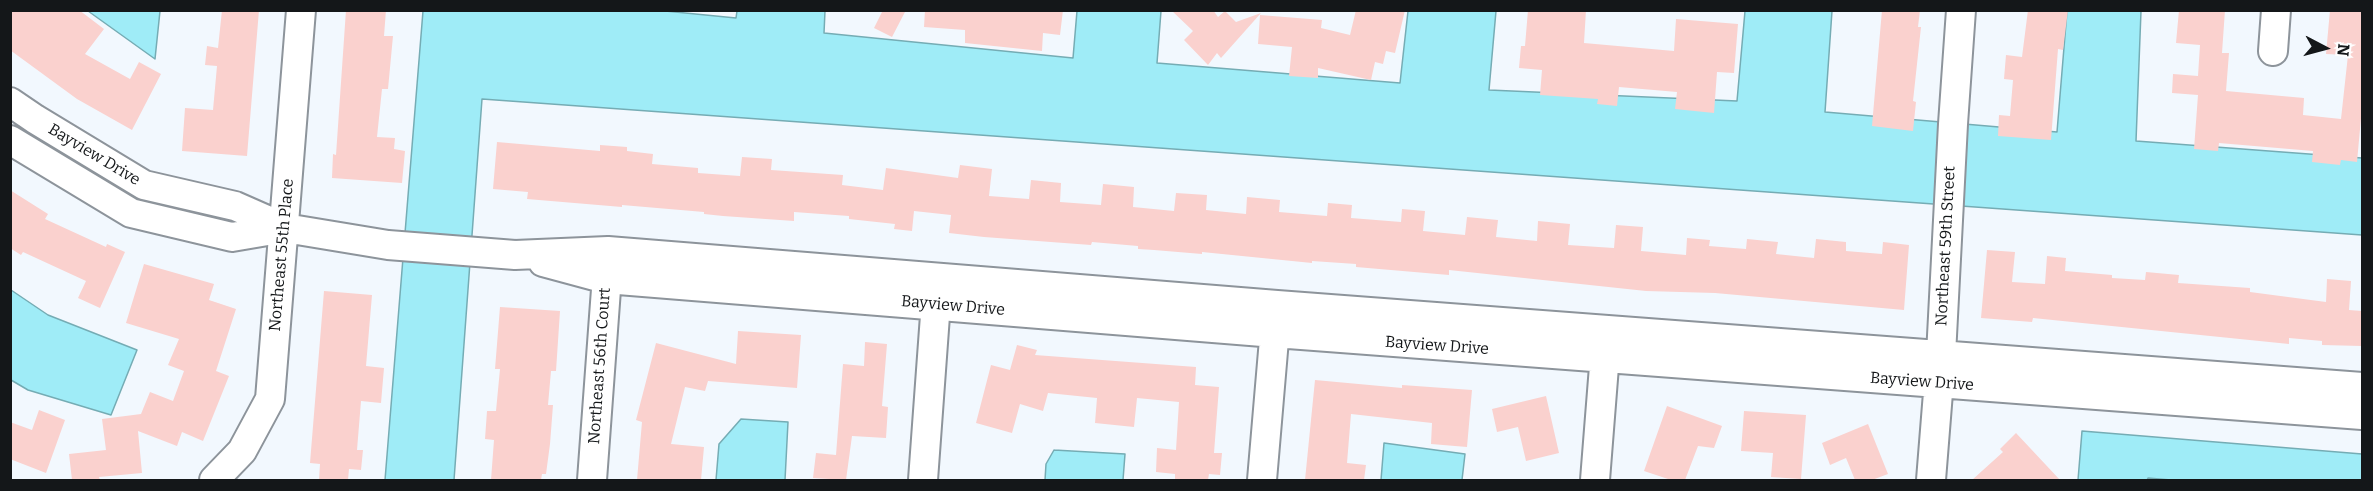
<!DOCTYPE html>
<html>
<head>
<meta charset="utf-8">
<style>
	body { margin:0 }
	#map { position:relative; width:2373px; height:491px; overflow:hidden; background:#f2f8fe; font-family:Bitter,serif }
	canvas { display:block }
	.frame { position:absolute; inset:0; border:12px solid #141719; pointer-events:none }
	.north { position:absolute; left:2295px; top:18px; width:60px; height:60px; -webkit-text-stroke:4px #fff; paint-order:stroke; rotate:96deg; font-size:16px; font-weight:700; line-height:24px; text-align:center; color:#141719 }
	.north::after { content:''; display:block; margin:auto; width:21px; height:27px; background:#141719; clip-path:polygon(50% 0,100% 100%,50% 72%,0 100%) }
</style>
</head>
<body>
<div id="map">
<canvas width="2373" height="491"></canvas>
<div class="frame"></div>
<div class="north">N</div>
</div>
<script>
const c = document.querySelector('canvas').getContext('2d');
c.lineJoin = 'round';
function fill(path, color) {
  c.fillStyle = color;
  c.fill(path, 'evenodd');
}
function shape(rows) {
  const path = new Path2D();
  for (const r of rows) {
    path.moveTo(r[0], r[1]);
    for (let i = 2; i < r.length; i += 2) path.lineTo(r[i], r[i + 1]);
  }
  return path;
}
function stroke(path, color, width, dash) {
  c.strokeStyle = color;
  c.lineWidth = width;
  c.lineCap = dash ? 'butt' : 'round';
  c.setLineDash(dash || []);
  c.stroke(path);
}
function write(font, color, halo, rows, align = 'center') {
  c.font = font + ' Bitter,serif';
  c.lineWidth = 6;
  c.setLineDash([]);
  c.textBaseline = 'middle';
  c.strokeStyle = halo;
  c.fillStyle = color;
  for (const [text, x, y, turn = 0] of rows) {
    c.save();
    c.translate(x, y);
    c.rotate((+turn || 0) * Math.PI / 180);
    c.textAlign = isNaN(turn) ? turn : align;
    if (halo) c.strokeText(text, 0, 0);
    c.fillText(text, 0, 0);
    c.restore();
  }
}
const water = shape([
	[655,10,736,18,737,11,825,11,824,33,1073,58,1077,11,1161,11,1157,63,1400,83,1408,11,1496,11,1489,90,1737,101,1745,11,1832,11,1825,112,2057,132,2067,11,2141,11,2136,141,2362,158,2362,235,482,99,454,480,385,480,423,11,655,10],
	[88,11,160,11,155,59,88,11],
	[11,290,48,315,137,350,111,415,28,390,11,380,11,290],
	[741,419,788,422,785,480,716,480,719,444,741,419],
	[2082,431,2362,454,2362,480,2171,480,2148,478,2147,480,2078,480,2082,431],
	[1384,443,1465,454,1462,480,1381,480,1384,443],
	[1054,450,1125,454,1123,480,1045,480,1046,464,1054,450]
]);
fill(water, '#9fecf7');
stroke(water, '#75acb4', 1.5);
fill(shape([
	[10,10,79,10,104,29,85,54,130,79,139,62,161,74,132,130,77,99,10,50],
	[222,10,259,10,247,156,182,151,185,108,213,110,217,66,205,65,207,46,218,48],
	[346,10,386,10,384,36,393,36,388,89,382,89,377,137,395,138,394,149,405,151,402,183,332,178,333,154,336,155],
	[883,10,906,10,892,37,874,28],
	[925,10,1063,10,1060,35,1043,33,1042,51,965,43,965,30,924,27],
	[1171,10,1213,10,1218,17,1225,11,1236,22,1261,13,1221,58,1217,53,1208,65,1184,40,1193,31],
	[1356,10,1405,10,1395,53,1386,51,1383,64,1375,62,1371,80,1318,68,1318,78,1289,76,1292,47,1258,44,1260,15,1322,20,1321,28,1350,35],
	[1528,10,1586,10,1584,43,1674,51,1676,19,1738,24,1734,73,1717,72,1714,113,1675,109,1677,92,1619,87,1617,106,1597,104,1598,99,1540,95,1542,70,1519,68,1521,46,1525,46],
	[1882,10,1920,10,1918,27,1921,27,1913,101,1916,102,1913,131,1872,126],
	[2028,10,2068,10,2063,50,2058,49,2051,140,1998,136,1999,115,2010,116,2013,80,2004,79,2006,55,2022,57],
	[2179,10,2225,10,2222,53,2229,53,2226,91,2304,98,2303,115,2341,119,2348,55,2326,54,2330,10,2362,10,2362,107,2357,162,2341,160,2340,165,2312,162,2313,151,2219,143,2218,151,2194,149,2198,95,2172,93,2173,74,2198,76,2200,45,2176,43],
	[497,142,600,151,600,145,627,147,627,151,653,154,652,164,698,168,698,173,740,176,742,157,772,159,771,170,843,175,842,185,883,190,886,168,958,178,960,165,992,169,989,196,1029,199,1031,180,1061,183,1060,202,1101,205,1103,184,1134,187,1133,207,1174,211,1176,193,1207,195,1206,210,1246,214,1247,197,1280,200,1279,212,1327,216,1328,203,1352,205,1351,218,1401,222,1402,209,1425,211,1423,231,1465,235,1467,217,1498,220,1496,237,1537,241,1538,221,1570,224,1568,245,1614,248,1616,225,1643,227,1641,251,1686,255,1687,238,1710,240,1709,246,1746,249,1747,239,1778,242,1776,254,1814,258,1816,239,1846,242,1846,251,1882,254,1883,242,1909,245,1904,310,1715,293,1646,291,1449,270,1449,275,1356,267,1356,264,1312,261,1312,263,1202,252,1202,254,1154,250,1138,249,1138,246,1092,242,1091,245,984,237,949,233,951,215,914,211,912,231,894,229,895,224,849,219,849,216,794,212,794,221,723,216,704,214,704,212,622,205,622,207,527,199,528,192,493,189],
	[10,190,48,214,45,219,106,247,107,244,125,252,100,308,78,298,86,281,23,252,21,255,10,248],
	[1987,250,2015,252,2012,282,2045,284,2047,256,2066,258,2065,271,2112,275,2112,278,2145,280,2146,272,2179,275,2178,283,2250,288,2250,292,2326,302,2327,279,2351,281,2349,310,2362,311,2362,346,2322,345,2322,341,2289,338,2289,344,2033,318,2032,322,1981,318],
	[144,264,214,284,209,300,236,309,216,371,229,376,203,441,182,432,177,446,138,431,142,473,99,477,100,480,72,480,69,454,106,450,102,419,141,414,150,392,173,401,184,371,168,365,179,339,126,323],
	[324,291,372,295,366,366,384,368,381,403,361,401,357,450,363,450,361,470,349,469,348,480,319,480,320,464,310,463],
	[500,307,560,311,556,371,551,371,548,405,553,405,550,444,546,474,542,474,541,480,491,480,494,440,485,439,487,411,496,411,500,369,495,369],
	[738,331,801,335,797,388,708,381,705,391,685,387,671,444,704,447,701,480,637,480,642,422,636,420,656,343,736,364],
	[865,342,887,344,882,406,888,407,886,438,852,436,846,480,813,478,816,453,836,455,843,364,864,366],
	[1017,345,1037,350,1035,355,1196,367,1195,385,1219,387,1214,453,1222,453,1220,475,1209,474,1208,480,1175,480,1175,474,1156,472,1157,448,1176,450,1179,402,1137,398,1134,427,1095,423,1097,398,1048,393,1043,411,1020,404,1012,433,976,423,991,365,1010,370],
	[1315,380,1402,388,1402,385,1472,390,1467,447,1431,444,1432,423,1351,414,1347,463,1366,465,1364,480,1305,480],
	[1546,396,1559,453,1526,461,1518,427,1497,432,1492,409],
	[1667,406,1722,426,1714,448,1698,446,1685,480,1671,480,1644,471],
	[39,410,65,420,46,473,10,459,10,422,32,430],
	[1744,411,1806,415,1801,479,1771,477,1773,453,1741,451],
	[1868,424,1888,474,1872,480,1855,480,1846,458,1830,465,1822,443],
	[2016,433,2060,480,1972,480,2003,452,2000,449]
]), '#fad1ce');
const minor = shape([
	[2273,51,2276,10],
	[10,102,35,119,144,185,235,206,285,228,388,245,515,255,608,251,1277,305,2362,387],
	[10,140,131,213,232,237,285,228],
	[543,262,606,279,1275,333,2362,415],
	[214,480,242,451,270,399,301,10],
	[592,480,608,262],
	[923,480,937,288],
	[1262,480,1276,316],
	[1595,480,1606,341],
	[1931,480,1941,355,1953,124,1961,10]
]);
stroke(minor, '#8d949b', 32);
stroke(minor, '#fff', 28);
write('16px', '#141719', '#fff', [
	["Bayview Drive",94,155,31],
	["Northeast 59th Street",1946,246,-87],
	["Northeast 55th Place",282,255,-85],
	["Bayview Drive",953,306,5],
	["Bayview Drive",1437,346,4],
	["Northeast 56th Court",600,366,-86],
	["Bayview Drive",1922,382,4]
]);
</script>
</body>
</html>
